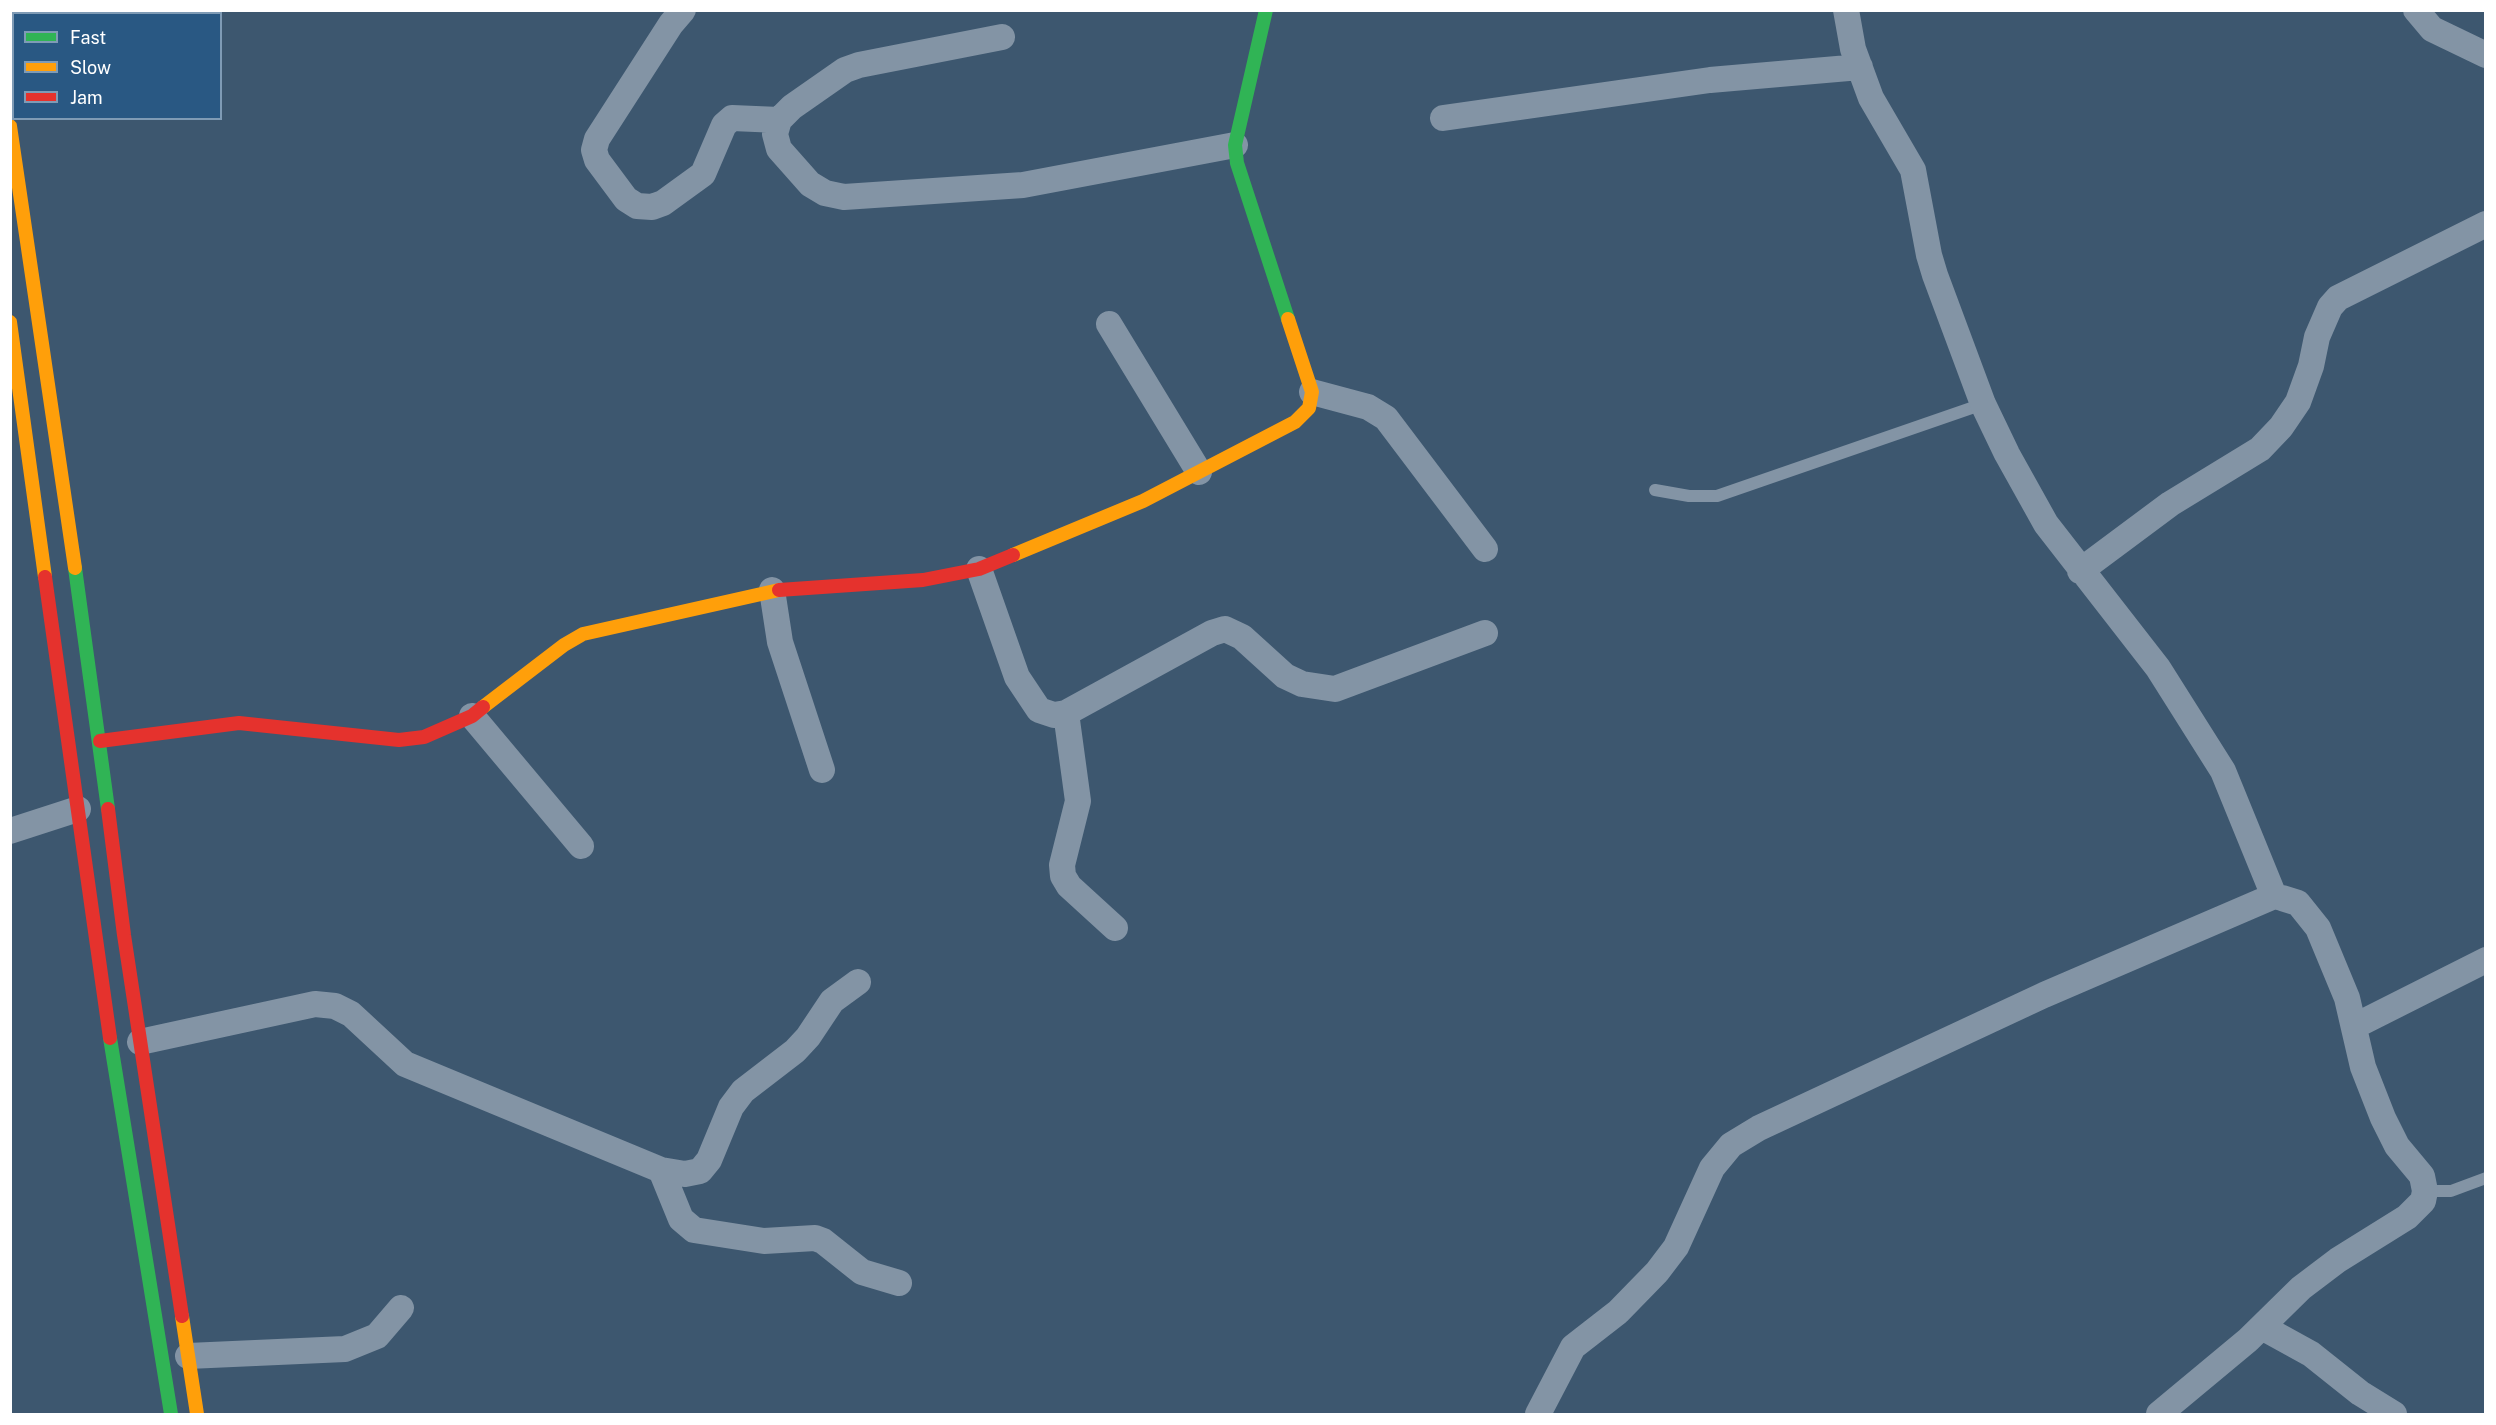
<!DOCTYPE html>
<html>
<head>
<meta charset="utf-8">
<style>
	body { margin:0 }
	#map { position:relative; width:2496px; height:1425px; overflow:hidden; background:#3d576f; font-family:"Public Sans",sans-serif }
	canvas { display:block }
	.frame { position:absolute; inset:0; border:12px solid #fff; pointer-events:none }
	.legend { position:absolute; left:12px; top:12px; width:210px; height:108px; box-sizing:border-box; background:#295883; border:2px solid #7f9bb5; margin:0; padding:8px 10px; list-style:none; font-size:18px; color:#fff }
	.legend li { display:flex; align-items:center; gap:12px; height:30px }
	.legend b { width:30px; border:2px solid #7f9bb5 }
</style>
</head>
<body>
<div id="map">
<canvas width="2496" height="1425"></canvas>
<div class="frame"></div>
<ul class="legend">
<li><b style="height:8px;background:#30b455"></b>Fast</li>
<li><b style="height:8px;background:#ff9f0a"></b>Slow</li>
<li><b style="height:8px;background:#e5322d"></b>Jam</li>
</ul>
</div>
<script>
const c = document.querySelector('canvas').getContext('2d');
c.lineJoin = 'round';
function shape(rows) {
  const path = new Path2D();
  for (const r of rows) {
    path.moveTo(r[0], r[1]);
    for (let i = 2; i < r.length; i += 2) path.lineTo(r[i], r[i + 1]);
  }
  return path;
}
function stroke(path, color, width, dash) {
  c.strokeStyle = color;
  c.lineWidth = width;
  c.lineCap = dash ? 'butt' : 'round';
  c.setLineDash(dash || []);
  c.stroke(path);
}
stroke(shape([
	[1655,490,1689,496,1717,496,1983,404],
	[2425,1191,2451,1191,2486,1178]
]), '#8394a5', 12);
stroke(shape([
	[683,10,671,24,597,139,594,150,597,160,626,199,637,206,652,207,663,203,703,174,724,125,732,118,779,120],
	[1846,10,1853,49,1871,98,1913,170,1929,255,1935,275,1983,404,2007,454,2046,524,2158,668,2223,771,2274,896],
	[2416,10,2432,29,2486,55],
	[1002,37,859,65,845,70,792,107,779,120,775,134,779,149,810,184,825,193,844,197,1023,185,1235,145],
	[1443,118,1710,80,1860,67],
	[1109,324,1199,472],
	[1312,392,1368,407,1386,418,1485,549],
	[979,569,1017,677,1039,710,1054,715,1066,713,1212,633,1225,629,1242,637,1285,676,1302,684,1335,689,1485,633],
	[2080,571,2170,504,2260,449,2281,427,2298,402,2311,366,2317,337,2330,307,2338,298,2486,224],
	[772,590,780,642,822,770],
	[1066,713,1078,801,1062,865,1063,876,1069,886,1115,928],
	[472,716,581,846],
	[10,831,78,809],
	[2355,1026,2486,960],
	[140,1042,315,1004,335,1006,351,1014,405,1064,661,1170,685,1174,700,1171,709,1160,731,1107,743,1091,795,1051,808,1037,832,1001,858,982],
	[661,1170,681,1219,694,1230,764,1241,815,1238,823,1241,862,1272,899,1283],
	[2262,1327,2311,1354,2360,1393,2394,1414],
	[188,1356,345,1349,377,1336,401,1308],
	[1538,1414,1573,1347,1618,1312,1657,1272,1676,1247,1712,1168,1731,1145,1759,1128,2044,995,2274,896,2282,898,2298,903,2318,928,2347,998,2363,1067,2383,1118,2397,1146,2422,1176,2425,1191,2423,1201,2407,1217,2338,1260,2301,1288,2248,1340,2159,1414]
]), '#8394a5', 26);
stroke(shape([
	[1266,10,1235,145,1237,163,1288,319],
	[75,568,108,809],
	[110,1038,171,1414]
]), '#30b455', 14);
stroke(shape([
	[10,126,75,568],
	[10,322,45,577],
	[1013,555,1143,501,1295,422,1309,408,1312,392,1288,319],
	[483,707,564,645,583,634,779,590],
	[182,1316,197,1414]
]), '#ff9f0a', 14);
stroke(shape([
	[45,577,110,1038],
	[779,590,923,580,979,569,1013,555],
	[100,741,239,723,399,740,424,737,472,716,483,707],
	[108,809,124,935,182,1316]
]), '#e5322d', 14);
</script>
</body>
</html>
